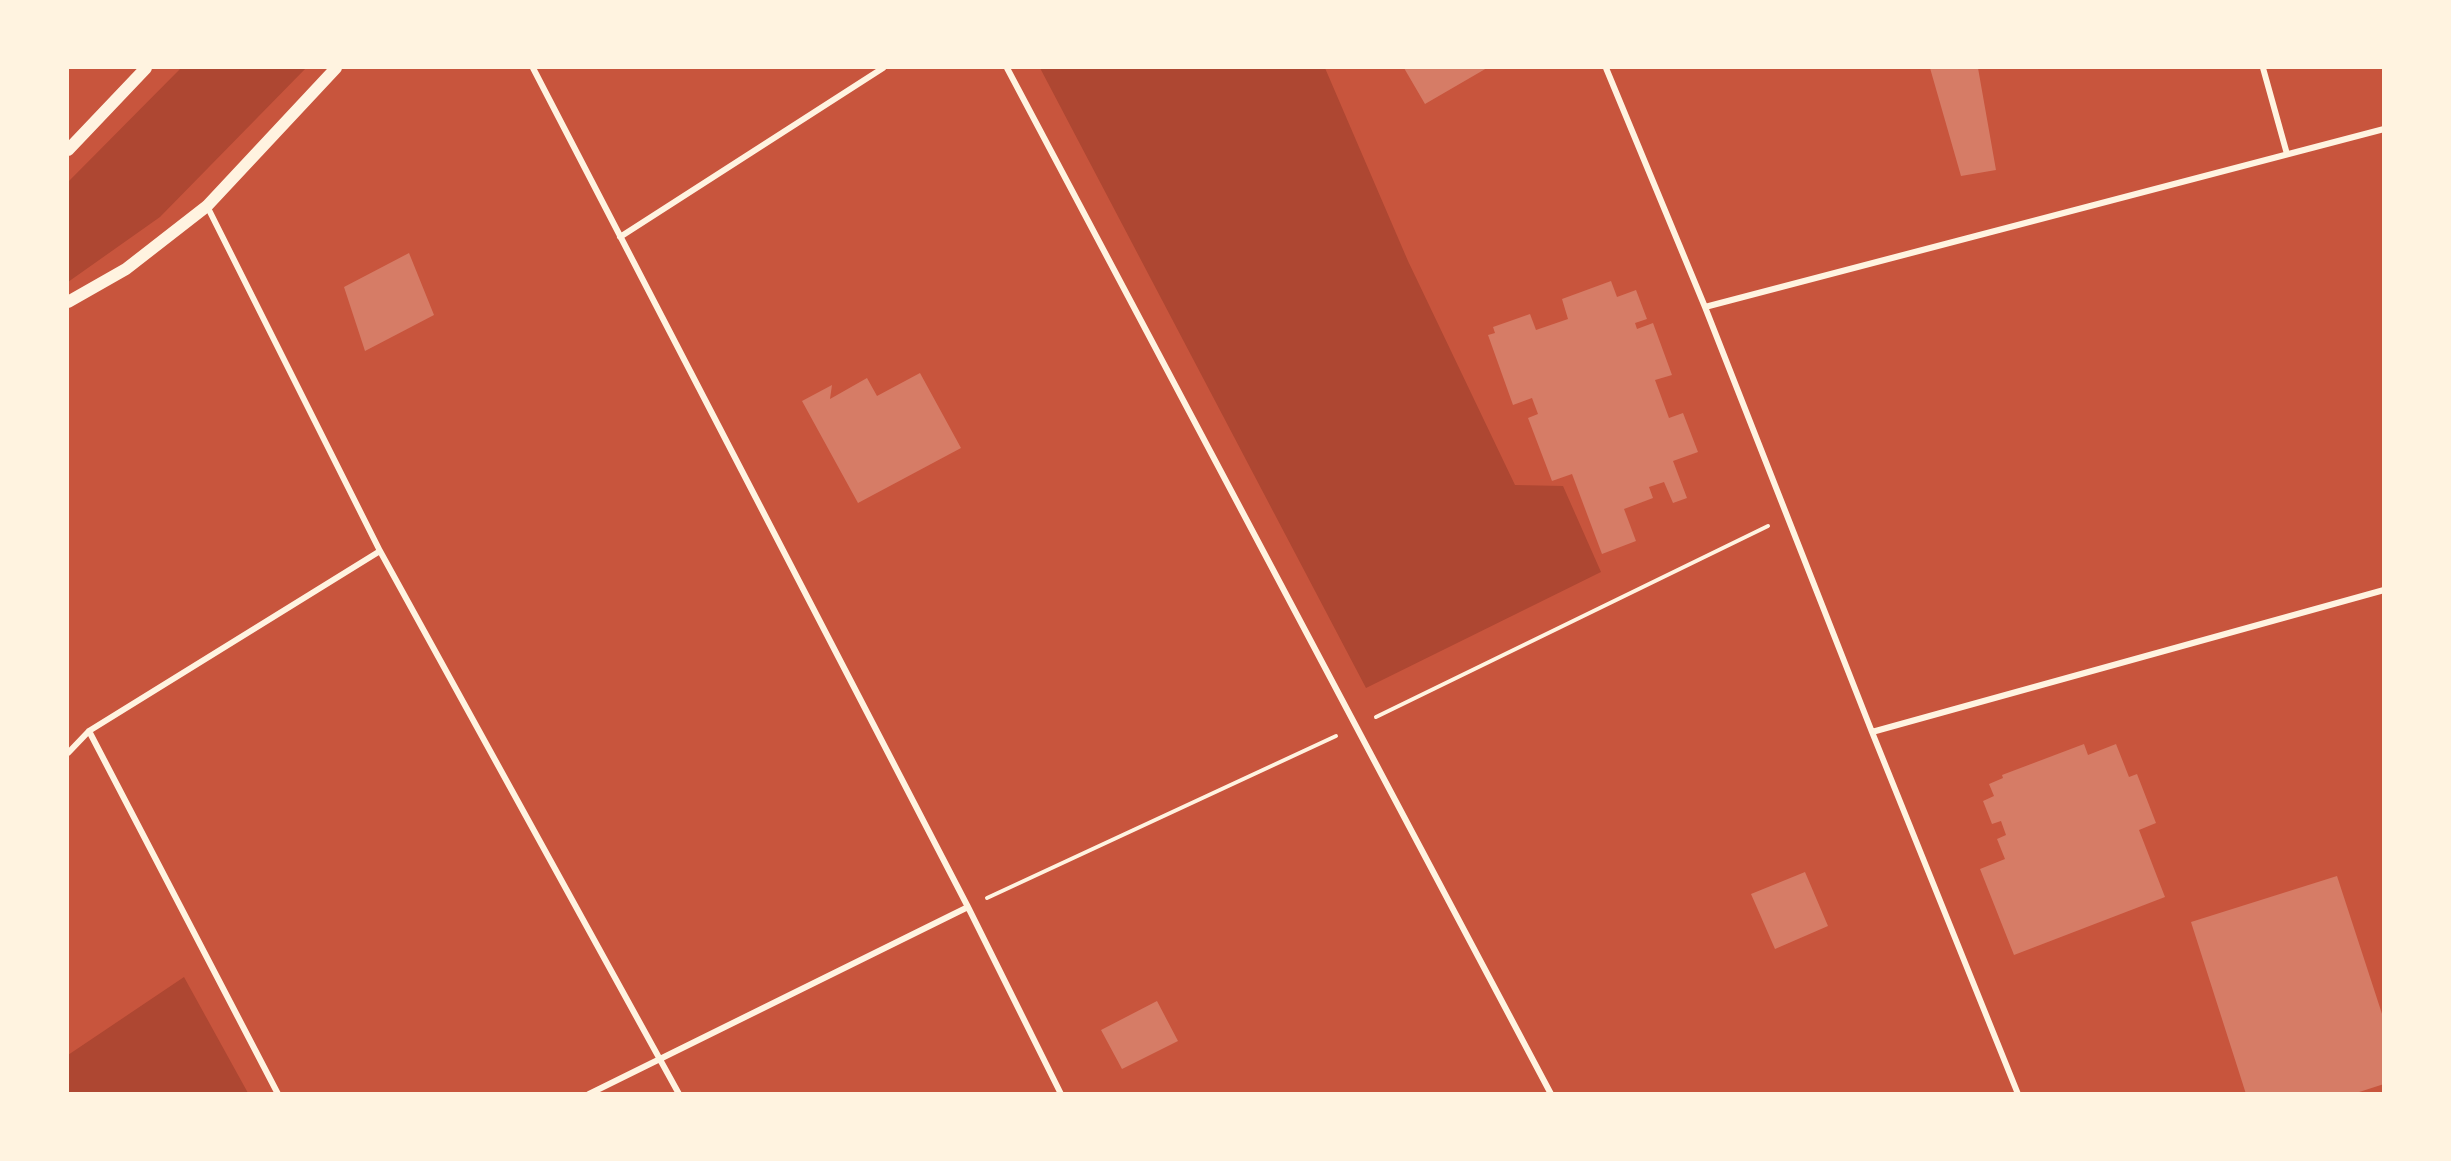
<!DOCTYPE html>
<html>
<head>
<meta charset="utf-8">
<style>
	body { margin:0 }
	#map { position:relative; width:2451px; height:1161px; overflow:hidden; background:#c8553d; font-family:Montserrat,sans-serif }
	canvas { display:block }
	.frame { position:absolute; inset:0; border:69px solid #fff3e0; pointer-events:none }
</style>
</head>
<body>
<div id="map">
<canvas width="2451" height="1161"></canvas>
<div class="frame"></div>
</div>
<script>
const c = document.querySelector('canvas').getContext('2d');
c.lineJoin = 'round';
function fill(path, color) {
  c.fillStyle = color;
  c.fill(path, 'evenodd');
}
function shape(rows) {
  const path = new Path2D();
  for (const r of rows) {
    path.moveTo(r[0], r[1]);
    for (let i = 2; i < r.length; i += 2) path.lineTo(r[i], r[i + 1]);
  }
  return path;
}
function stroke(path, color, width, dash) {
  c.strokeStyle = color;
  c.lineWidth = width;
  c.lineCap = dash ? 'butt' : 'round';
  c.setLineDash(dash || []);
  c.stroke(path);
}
fill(shape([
	[181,68,306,68,160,217,68,282,68,182],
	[1040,68,1325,68,1408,261,1515,485,1563,486,1601,572,1366,688],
	[184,977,248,1093,68,1093,68,1055]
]), '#ae4732');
fill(shape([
	[1404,68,1487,68,1425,104],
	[1930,68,1978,68,1996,170,1961,176],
	[409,253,434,315,365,351,344,287],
	[1611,281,1617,297,1636,290,1647,319,1635,323,1637,329,1653,323,1672,375,1655,380,1669,418,1683,413,1698,452,1673,461,1687,498,1673,503,1664,482,1649,487,1653,498,1624,509,1636,541,1602,554,1572,474,1552,481,1528,418,1538,414,1532,398,1513,405,1488,335,1495,333,1493,327,1530,314,1536,330,1568,319,1562,299],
	[920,373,961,448,858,503,802,401,832,385,830,399,867,378,877,396],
	[2084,744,2088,755,2116,744,2129,777,2137,774,2156,823,2139,830,2165,897,2014,955,1980,869,2005,859,1997,839,2006,835,2001,821,1992,824,1983,801,1994,796,1989,784,2003,778,2002,775],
	[1805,872,1828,926,1775,949,1751,894],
	[2337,876,2384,1020,2384,1084,2353,1094,2246,1094,2191,922],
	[1157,1001,1178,1041,1122,1069,1101,1030]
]), '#d67c66');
stroke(shape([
	[1376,717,1768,526],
	[987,898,1336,736]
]), '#fff3e0', 4);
stroke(shape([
	[533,68,968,907,1061,1094],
	[1007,68,1551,1094],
	[1606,68,1705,307,1872,732,2018,1094],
	[2263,68,2287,154],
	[207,206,380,551,679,1094],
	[620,237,883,68],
	[1705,307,2384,129],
	[89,731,278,1094],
	[1872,732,2384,590],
	[68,753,89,731,380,551],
	[589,1094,968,907]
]), '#fff3e0', 6);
stroke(shape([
	[68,150,146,68],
	[68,302,126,269,207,206,336,68]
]), '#fff3e0', 12);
</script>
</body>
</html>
